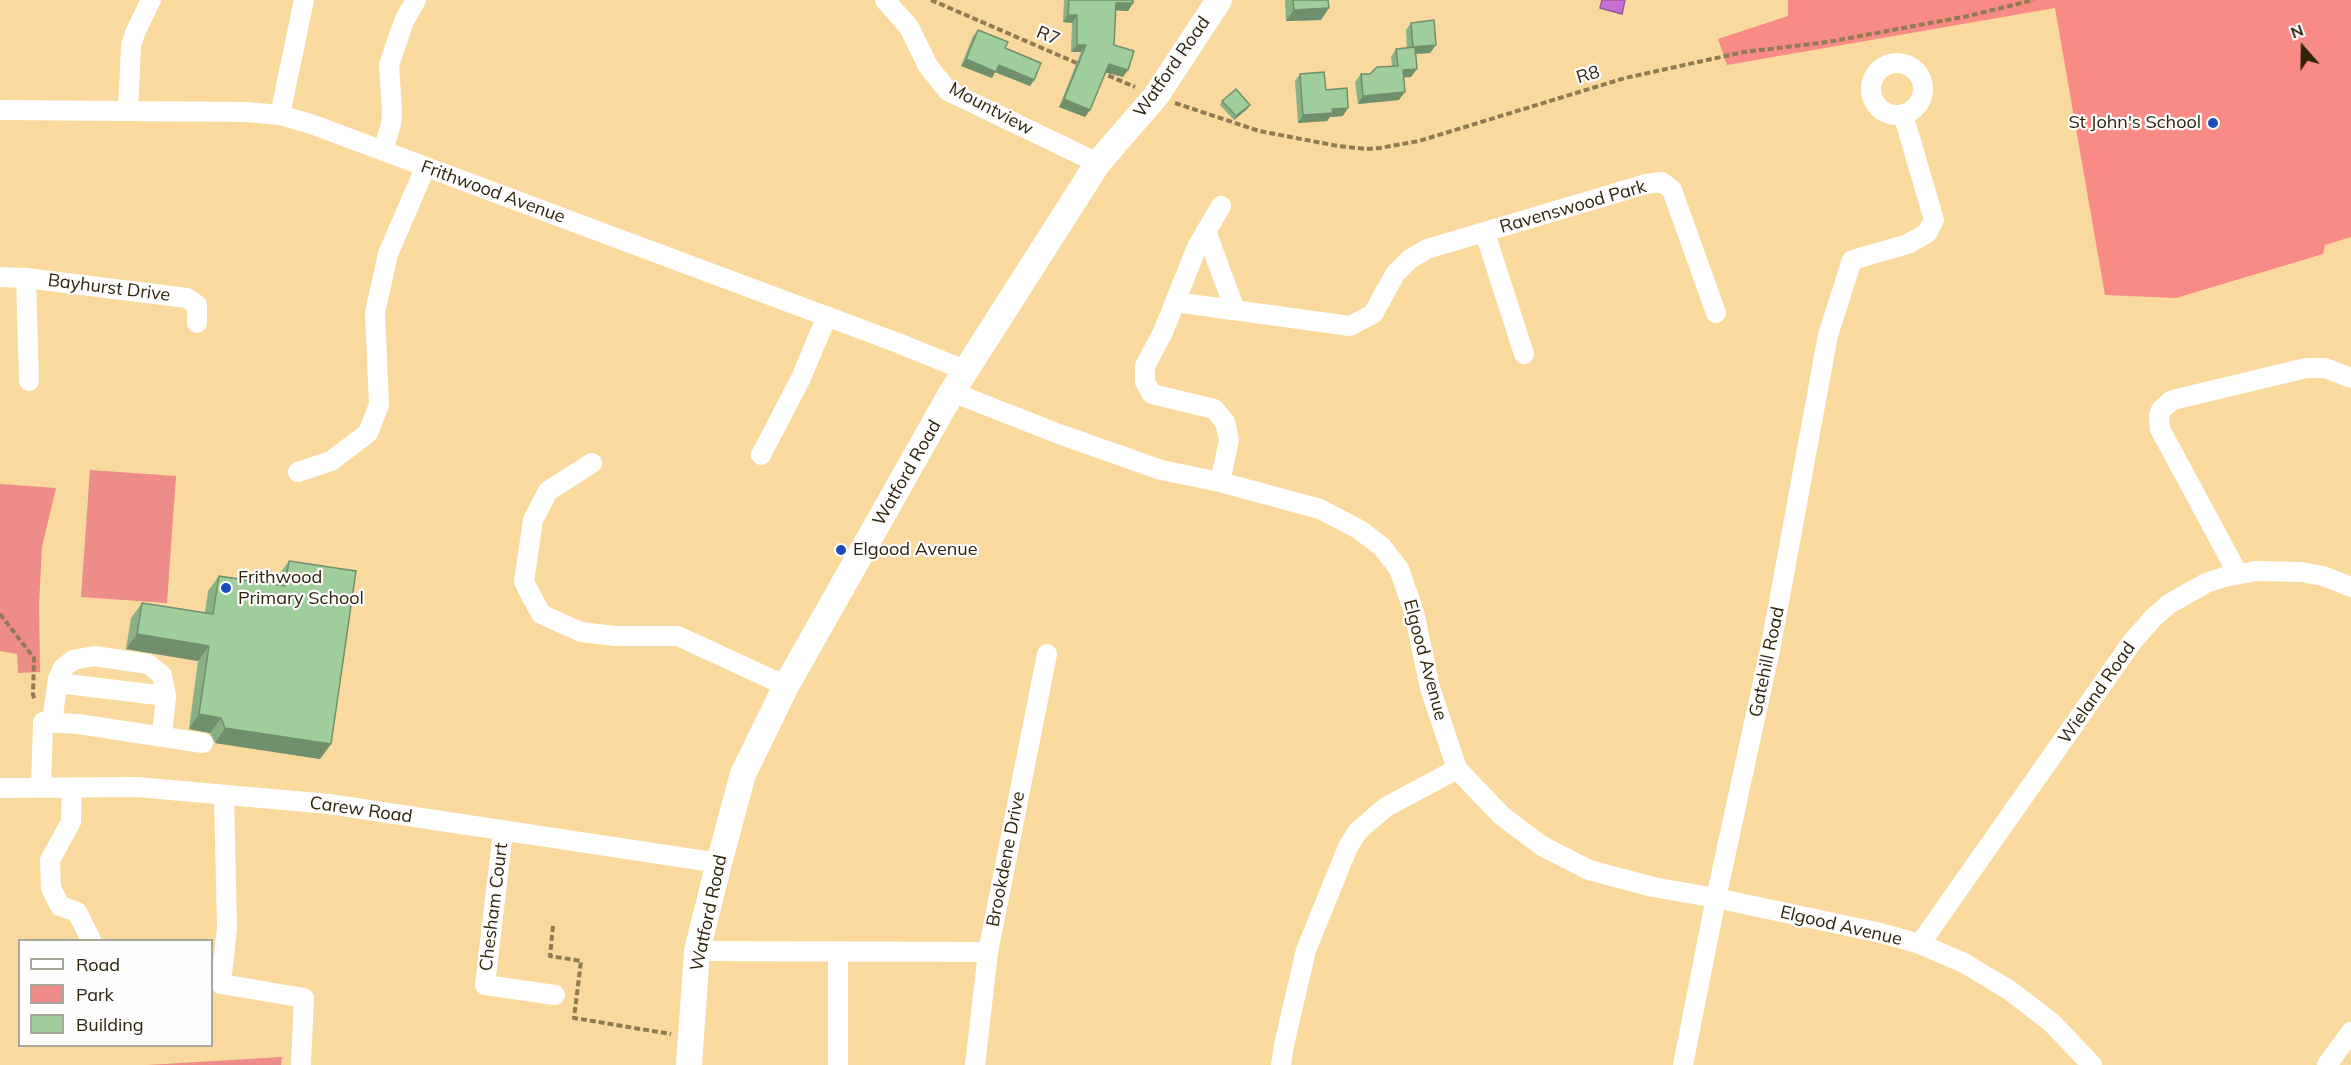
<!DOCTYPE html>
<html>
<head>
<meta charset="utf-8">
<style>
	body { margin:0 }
	#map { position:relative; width:2351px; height:1065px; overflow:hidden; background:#f9d99d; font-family:Mulish,sans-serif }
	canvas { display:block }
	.legend { position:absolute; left:18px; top:939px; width:195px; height:108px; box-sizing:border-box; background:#fefefe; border:2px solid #aba69c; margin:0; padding:8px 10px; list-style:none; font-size:18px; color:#2f230a }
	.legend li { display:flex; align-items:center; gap:12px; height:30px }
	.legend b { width:30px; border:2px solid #aba69c }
	.north { position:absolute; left:2273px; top:18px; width:60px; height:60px; -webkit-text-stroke:4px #fefefe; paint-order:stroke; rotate:340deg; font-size:16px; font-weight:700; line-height:24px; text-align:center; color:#2f230a }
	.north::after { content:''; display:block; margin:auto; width:21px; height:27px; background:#2f230a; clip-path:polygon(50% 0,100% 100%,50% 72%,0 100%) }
</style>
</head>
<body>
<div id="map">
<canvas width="2351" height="1065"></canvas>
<ul class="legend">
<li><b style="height:8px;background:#fff"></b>Road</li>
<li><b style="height:16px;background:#ed8c88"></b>Park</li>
<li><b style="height:16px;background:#a0cd9c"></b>Building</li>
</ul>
<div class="north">N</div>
</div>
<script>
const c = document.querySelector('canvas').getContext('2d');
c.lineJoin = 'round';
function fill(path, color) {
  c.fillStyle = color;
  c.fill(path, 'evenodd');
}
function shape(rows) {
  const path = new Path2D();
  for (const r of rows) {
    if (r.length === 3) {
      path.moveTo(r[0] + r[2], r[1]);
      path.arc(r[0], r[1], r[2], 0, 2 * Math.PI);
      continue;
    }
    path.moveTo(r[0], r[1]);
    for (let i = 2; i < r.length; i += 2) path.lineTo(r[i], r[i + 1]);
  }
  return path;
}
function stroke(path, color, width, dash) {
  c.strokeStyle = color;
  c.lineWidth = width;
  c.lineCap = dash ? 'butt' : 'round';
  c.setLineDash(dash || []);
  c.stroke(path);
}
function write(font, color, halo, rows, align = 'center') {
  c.font = font + ' Mulish,sans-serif';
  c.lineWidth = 4.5;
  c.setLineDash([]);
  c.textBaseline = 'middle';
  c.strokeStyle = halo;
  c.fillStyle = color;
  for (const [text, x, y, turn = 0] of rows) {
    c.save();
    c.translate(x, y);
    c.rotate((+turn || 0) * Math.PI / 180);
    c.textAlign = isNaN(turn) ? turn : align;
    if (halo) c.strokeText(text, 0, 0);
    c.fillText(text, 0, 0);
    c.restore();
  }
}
fill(shape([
	[90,470,176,476,167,603,81,597],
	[0,484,56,488,42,547,39,604,40,672,18,673,17,654,0,651],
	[282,1057,281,1065,147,1065]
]), '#ed8c88');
fill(shape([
	[1788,0,2351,0,2351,237,2325,245,2323,254,2176,298,2105,295,2055,8,1727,65,1718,39,1788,16]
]), '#f98b87');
const water = shape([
	[1602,0,1625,0,1622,14,1600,8,1602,0]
]);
fill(water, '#c770d3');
stroke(water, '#995997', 1.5);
stroke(shape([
	[931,0,1079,64],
	[1100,72,1135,87],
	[1175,103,1259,131,1338,146,1366,149,1380,148,1419,141,1625,78,1744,52,1828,42,1968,16,2034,0],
	[0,614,34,658,33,695,35,700],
	[553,926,550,956,581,961,574,1018,671,1034]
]), '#917b51', 4, [6, 3]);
stroke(shape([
	[885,0,909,27,928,66,948,91,1098,163],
	[1897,89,26],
	[0,110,247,112,280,115,311,124,898,343,967,371],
	[128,110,131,47,135,33,151,0],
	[280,115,304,0],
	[383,151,391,124,392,110,389,65,404,21,416,0],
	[1206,231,1235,310],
	[1485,233,1524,354],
	[0,277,26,278,187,298,197,305,197,323],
	[26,278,29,381],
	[1175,302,1350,326,1373,314,1395,274,1410,259,1427,249,1646,184,1662,182,1672,190,1716,313],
	[952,392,1059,434,1161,470,1220,482,1320,509,1360,530,1382,547,1399,569,1414,612,1430,688,1457,769,1502,816,1542,846,1589,870,1653,887,1716,898,1881,933,1920,944,1964,963,2009,990,2051,1022,2092,1065],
	[761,455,801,378,827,316],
	[592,463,548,491,533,520,524,582,541,614,581,632,615,636,678,636,786,686],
	[298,472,331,461,368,433,379,405,375,313,388,254,425,168],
	[1220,482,1229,440,1225,422,1214,409,1152,394,1145,382,1145,366,1163,332,1197,247,1221,206],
	[2238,574,2160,429,2159,416,2161,410,2171,401,2177,399,2306,368,2325,368,2351,378],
	[58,683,166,696],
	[52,722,58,679,63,668,73,660,94,656,148,664,162,675,166,696,162,736],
	[41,787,43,722,78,724,203,743],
	[0,788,137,787,329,804,719,863],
	[72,788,71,822,50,860,51,888,60,906,77,912,91,940],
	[224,795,227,928,221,984,304,998,301,1065],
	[503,831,485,985,555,995],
	[1920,944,2132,642,2153,618,2169,604,2206,583,2224,577,2256,571,2301,572,2323,576,2351,587],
	[697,951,988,952],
	[838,1065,838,952],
	[975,1065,988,952,1047,654],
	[1281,1065,1284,1045,1306,950,1348,847,1358,831,1386,807,1457,769],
	[1683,1065,1716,898,1771,645,1828,335,1852,260,1908,244,1927,233,1934,220,1903,114],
	[2327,1065,2351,1032]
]), '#fff', 20);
stroke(shape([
	[689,1065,697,951,719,863,743,774,786,686,952,392,1098,163,1156,96,1219,0]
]), '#fff', 26);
fill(shape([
	[1064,0,1133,0,1133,3,1128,11,1115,10,1114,45,1123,77,1105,72,1090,110,1085,117,1059,107,1081,52,1071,52,1072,23,1063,22],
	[1285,0,1328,0,1321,20,1286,21],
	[1411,23,1436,45,1430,53,1416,54,1411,77,1403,77,1399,100,1358,104,1355,82,1361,74,1370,74,1392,67,1391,57,1396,49,1407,48,1406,30],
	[978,30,1005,48,1034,80,1030,86,995,72,992,78,961,66,973,36],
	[1300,74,1326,90,1343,116,1330,117,1327,121,1298,123,1295,81],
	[1222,101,1250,105,1247,109,1234,120,1220,105],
	[289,561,331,744,320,759,215,743,210,733,189,729,198,661,126,649,131,618,142,603,205,613,208,591,219,576,277,585,278,576]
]), '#8ab086');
fill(shape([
	[1116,3,1133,3,1128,11,1110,10],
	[1329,8,1321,20,1286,21,1294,10],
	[1068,15,1077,15,1072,23,1063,22],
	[1077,45,1086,45,1081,52,1071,52],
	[1436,45,1430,53,1408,54,1413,47],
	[966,59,999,65,1034,80,1030,86,995,72,992,78,961,66],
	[1109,64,1128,70,1123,77,1103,72],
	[1417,69,1411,77,1397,78,1403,70],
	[1405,92,1399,100,1358,104,1363,96],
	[1064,99,1090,110,1085,117,1059,107],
	[1250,105,1247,109,1234,120,1236,116],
	[1348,108,1343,116,1330,117,1327,121,1298,123,1303,115,1332,109],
	[137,634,209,646,198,661,126,649],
	[199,714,221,718,210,733,189,729],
	[225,728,331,744,320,759,215,743]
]), '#70906d');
const building = shape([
	[1069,0,1133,0,1133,3,1116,3,1114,45,1134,51,1128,70,1109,64,1090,110,1064,99,1086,45,1077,45,1077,15,1068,15,1069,0],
	[1293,0,1328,0,1329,8,1294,10,1293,0],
	[1434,20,1436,45,1413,47,1411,23,1434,20],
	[978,30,1008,42,1005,48,1041,63,1034,80,999,65,996,72,966,59,978,30],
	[1415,47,1417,69,1403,70,1405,92,1363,96,1361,74,1370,74,1377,67,1398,66,1396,49,1415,47],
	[1324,72,1326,90,1347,88,1348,108,1332,109,1333,113,1303,115,1300,74,1324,72],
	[1236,89,1250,105,1236,116,1222,101,1236,89],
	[289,561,356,571,331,744,225,728,221,718,199,714,209,646,137,634,142,603,213,614,219,576,285,586,289,561]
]);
fill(building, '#a0cd9c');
stroke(building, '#70906d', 1.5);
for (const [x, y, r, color] of [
	[2213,123,6,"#1c4ebb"],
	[841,550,6,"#1c4ebb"],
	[226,588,6,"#1c4ebb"]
]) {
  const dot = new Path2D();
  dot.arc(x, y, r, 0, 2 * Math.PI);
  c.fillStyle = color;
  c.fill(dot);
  stroke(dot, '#fefefe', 2);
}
write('18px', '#2f230a', '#fefefe', [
	["R7",1048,36,23],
	["Watford Road",1172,67,-55],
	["R8",1588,75,-17],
	["Mountview",991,109,28],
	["Frithwood Avenue",493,192,20],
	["Ravenswood Park",1573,207,-16],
	["Bayhurst Drive",109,288,7],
	["Watford Road",907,473,-60],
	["Elgood Avenue",1425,660,75],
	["Gatehill Road",1767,662,-78],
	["Wieland Road",2097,693,-55],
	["Carew Road",361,810,8],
	["Brookdene Drive",1006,859,-79],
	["Chesham Court",494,907,-83],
	["Watford Road",709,913,-78],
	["Elgood Avenue",1841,926,13]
]);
write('18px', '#2f230a', '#fefefe', [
	["St John's School",2201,123,"right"],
	["Elgood Avenue",853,550],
	["Frithwood",238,578],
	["Primary School",238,599]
], 'left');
</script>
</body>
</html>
